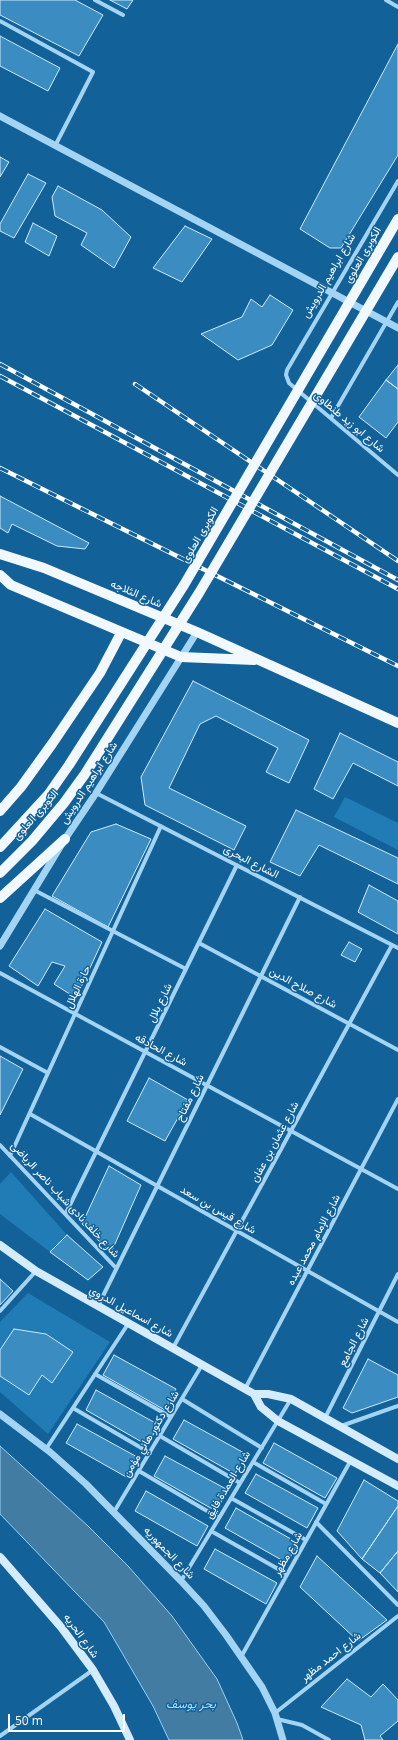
<!DOCTYPE html>
<html>
<head>
<meta charset="utf-8">
<style>
	body { margin:0 }
	#map { position:relative; width:398px; height:1740px; overflow:hidden; background:#126299; font-family:"Open Sans",sans-serif }
	canvas { display:block }
	.scale { position:absolute; left:8px; top:1714px; width:117px; height:18px; box-sizing:border-box; border:2px solid #fff; border-top:0; padding-left:5px; font-size:12px; line-height:14px; white-space:nowrap; color:#fff; -webkit-text-stroke:3px #126299; paint-order:stroke }
</style>
</head>
<body>
<div id="map">
<canvas width="398" height="1740"></canvas>
<div class="scale">50 m</div>
</div>
<script>
const c = document.querySelector('canvas').getContext('2d');
c.lineJoin = 'round';
function fill(path, color) {
  c.fillStyle = color;
  c.fill(path, 'evenodd');
}
function shape(rows) {
  const path = new Path2D();
  for (const r of rows) {
    path.moveTo(r[0], r[1]);
    for (let i = 2; i < r.length; i += 2) path.lineTo(r[i], r[i + 1]);
  }
  return path;
}
function stroke(path, color, width, dash) {
  c.strokeStyle = color;
  c.lineWidth = width;
  c.lineCap = dash ? 'butt' : 'round';
  c.setLineDash(dash || []);
  c.stroke(path);
}
function write(font, color, halo, rows, align = 'center') {
  c.font = font + ' "Open Sans",Vazirmatn,sans-serif';
  c.lineWidth = 3;
  c.setLineDash([]);
  c.textBaseline = 'middle';
  c.strokeStyle = halo;
  c.fillStyle = color;
  for (const [text, x, y, turn = 0] of rows) {
    c.save();
    c.translate(x, y);
    c.rotate((+turn || 0) * Math.PI / 180);
    c.textAlign = isNaN(turn) ? turn : align;
    if (halo) c.strokeText(text, 0, 0);
    c.fillText(text, 0, 0);
    c.restore();
  }
}
fill(shape([
	[345,797,398,823,398,850,334,817],
	[11,1172,67,1235,50,1252,0,1214,0,1184],
	[28,1293,110,1342,48,1434,0,1392,0,1322]
]), '#217cb6');
const water = shape([
	[0,1446,88,1526,128,1566,172,1616,217,1679,237,1723,243,1740,169,1740,153,1706,104,1622,0,1514,0,1446]
]);
fill(water, '#437ca2');
stroke(water, '#96d2f7', 1);
const building = shape([
	[0,0,75,0,103,15,79,56,0,15,0,0],
	[110,0,133,0,127,9,110,0],
	[0,36,60,68,48,91,0,66,0,36],
	[398,44,398,155,341,248,330,248,300,229,398,44],
	[0,157,9,162,0,177,0,157],
	[28,174,46,183,14,238,0,231,0,224,28,174],
	[58,186,102,210,131,237,114,268,81,245,87,233,55,216,52,197,58,186],
	[33,223,57,236,49,256,25,242,33,223],
	[185,226,212,239,182,282,153,268,185,226],
	[270,295,293,310,272,345,238,360,201,334,242,317,251,299,262,307,270,295],
	[398,365,398,389,386,380,398,365],
	[386,380,398,389,398,422,386,438,359,417,386,380],
	[0,496,89,543,85,549,57,546,12,524,8,533,0,528,0,496],
	[193,681,309,740,289,783,266,772,278,748,216,716,200,724,169,788,246,826,234,850,145,805,141,777,193,681],
	[340,733,398,762,398,786,353,763,333,799,314,789,340,733],
	[296,810,398,858,398,884,319,845,300,876,270,862,296,810],
	[116,824,151,839,108,927,52,896,91,832,116,824],
	[369,885,398,901,398,934,358,912,369,885],
	[45,909,102,942,76,998,54,984,65,966,52,962,38,986,9,966,45,909],
	[349,942,362,949,355,962,341,955,349,942],
	[0,1056,23,1069,0,1115,0,1056],
	[149,1078,188,1100,165,1141,127,1121,149,1078],
	[109,1166,141,1185,111,1253,82,1224,109,1166],
	[67,1235,103,1267,88,1280,50,1252,67,1235],
	[0,1279,13,1291,0,1305,0,1279],
	[14,1329,46,1334,73,1352,52,1383,42,1375,29,1395,0,1376,0,1350,14,1329],
	[114,1355,176,1389,165,1410,103,1375,114,1355],
	[368,1359,398,1375,398,1397,352,1413,343,1408,368,1359],
	[96,1390,159,1425,147,1445,86,1410,96,1390],
	[184,1420,246,1454,235,1474,173,1439,184,1420],
	[77,1424,139,1458,128,1478,66,1443,77,1424],
	[274,1443,337,1478,325,1498,263,1463,274,1443],
	[165,1456,228,1490,216,1511,154,1476,165,1456],
	[256,1474,318,1508,307,1528,245,1493,256,1474],
	[364,1480,398,1501,398,1506,362,1559,337,1531,364,1480],
	[146,1491,208,1526,197,1546,135,1511,146,1491],
	[398,1506,398,1551,380,1573,362,1559,398,1506],
	[236,1508,298,1543,287,1563,225,1528,236,1508],
	[215,1549,277,1583,266,1604,204,1569,215,1549],
	[398,1551,398,1592,380,1573,398,1551],
	[317,1556,387,1620,358,1641,300,1587,317,1556],
	[347,1679,371,1697,383,1684,398,1700,398,1721,380,1736,383,1740,365,1740,361,1725,321,1707,347,1679]
]);
fill(building, '#3b8cc1');
stroke(building, '#cdeafd', 1);
stroke(shape([
	[95,0,123,15],
	[386,0,398,7],
	[0,21,93,72,55,146],
	[398,181,287,370,286,375,289,383,398,475],
	[331,418,398,302],
	[96,793,398,948],
	[34,890,186,969],
	[199,943,398,1050],
	[0,973,398,1189],
	[0,1047,48,1073],
	[30,1114,398,1322],
	[0,1145,116,1268],
	[10,1156,161,826],
	[66,1213,237,865],
	[98,1306,300,897],
	[0,1311,36,1271],
	[173,1348,392,945],
	[95,1374,171,1417],
	[245,1389,398,1099],
	[182,1399,262,1448],
	[73,1408,150,1453],
	[325,1418,398,1274],
	[341,1426,398,1406],
	[160,1436,240,1483],
	[46,1449,128,1324],
	[253,1462,326,1504],
	[139,1471,219,1518],
	[231,1498,306,1540],
	[114,1512,202,1365],
	[316,1522,398,1605],
	[211,1531,287,1574],
	[181,1581,291,1399],
	[241,1657,351,1460],
	[275,1713,398,1616],
	[277,1719,302,1725,329,1740],
	[0,1736,93,1670]
]), '#a4d4f3', 4);
stroke(shape([
	[0,116,398,328],
	[0,946,65,839,96,793,197,632],
	[0,1414,50,1452,86,1484,181,1581,204,1606,226,1635,262,1687,275,1713,283,1740]
]), '#a4d4f3', 7);
stroke(shape([
	[0,1245,36,1271,254,1394,261,1407,278,1421,398,1486],
	[254,1394,268,1394,291,1399,398,1459],
	[0,1557,61,1627,93,1670,114,1706,130,1740]
]), '#d4ecfd', 8);
stroke(shape([
	[0,554,44,568,197,632,398,723],
	[0,575,11,585,181,657,254,660],
	[0,811,21,787,52,744,100,673,121,633],
	[0,898,65,839]
]), '#f1f9ff', 10);
const rail = shape([
	[0,364,398,580],
	[0,376,398,589],
	[135,384,398,561],
	[0,468,398,666]
]);
stroke(rail, '#fff', 4.5);
stroke(rail, '#126299', 3, [9]);
stroke(shape([
	[0,847,48,795,69,765,184,585,398,219],
	[0,873,32,841,64,803,85,774,199,593,398,257]
]), '#f1f9ff', 10);
write('11px', '#fff', '#126299', [
	["الكوبرى العلوى",363,255,-60],
	["شارع ابراهيم الدرويش",329,276,-60],
	["شارع ابو زيد طنطاوى",349,422,40],
	["الكوبرى العلوى",200,535,-60],
	["شارع الثلاجه",136,594,23],
	["شارع ابراهيم الدرويش",89,783,-57],
	["الكوبرى العلوى",36,815,-49],
	["الشارع البحرى",251,862,27],
	["حارة الهلال",78,987,-65],
	["شارع صلاح الدين",303,988,28],
	["شارع بلال",160,1003,-64],
	["شارع الحادقه",161,1050,28],
	["شارع مفتاح",190,1098,-64],
	["شارع عثمان بن عفان",275,1142,-62],
	["شارع خلف نادى شباب ناصر الرياضى",65,1200,47],
	["شارع قيس بن سعد",218,1210,30],
	["شارع الإمام محمد عبده",314,1240,-62],
	["شارع اسماعيل الدروي",131,1312,29],
	["شارع الجامع",354,1342,-63],
	["شارع دكتور هاني مؤمن",151,1434,-59],
	["شارع العمدة فايق",228,1485,-59],
	["شارع الجمهوريه",169,1553,46],
	["شارع مظهر",288,1554,-61],
	["شارع الحريه",81,1636,54],
	["شارع احمد مظهر",331,1657,-38]
]);
write('italic 12px', '#b1defa', '#126299', [
	["بحر يوسف",191,1705]
]);
</script>
</body>
</html>
